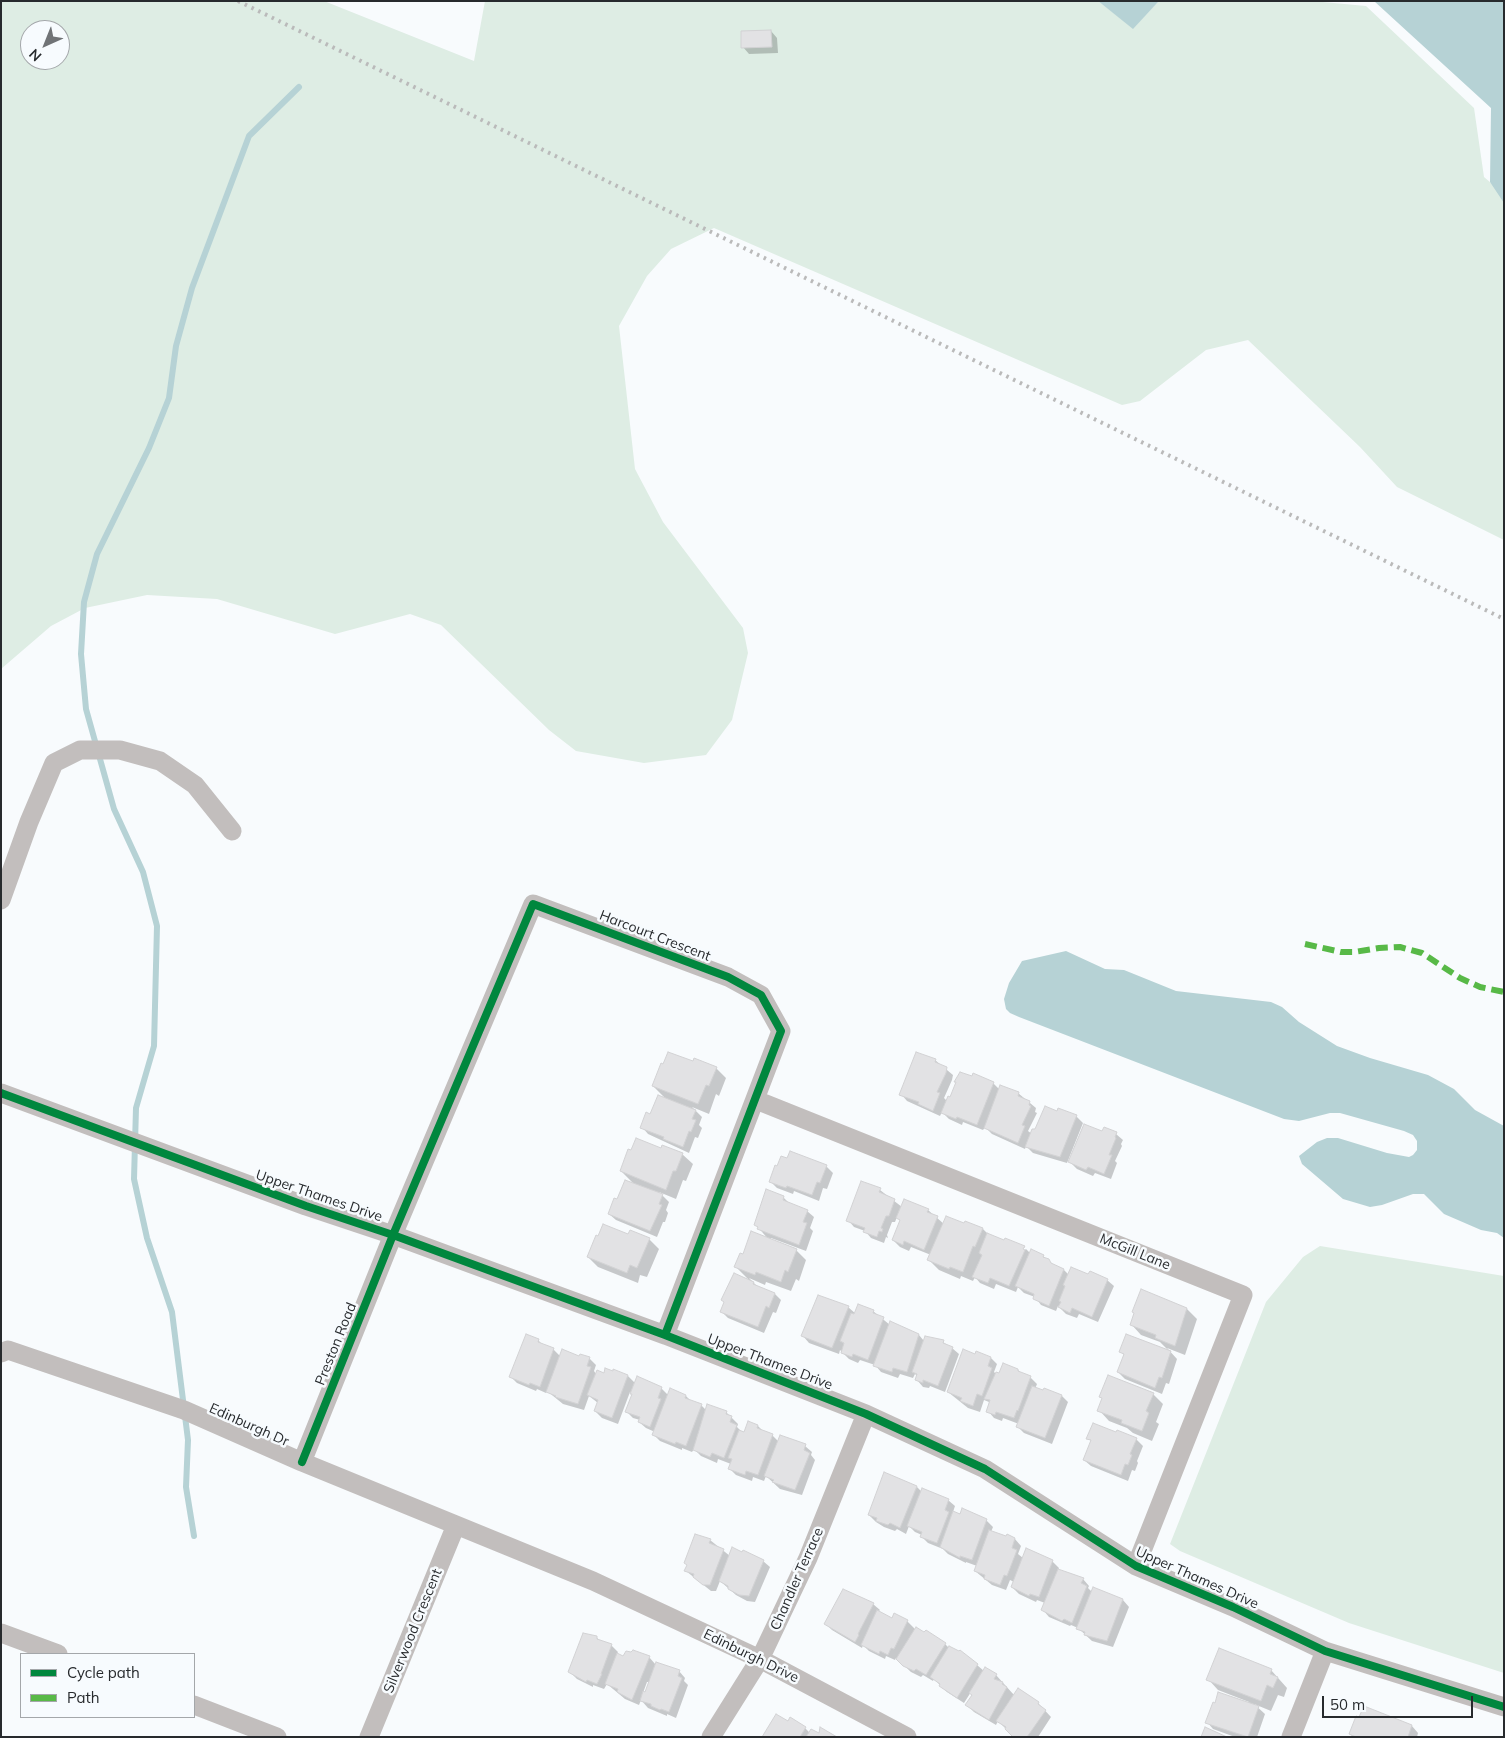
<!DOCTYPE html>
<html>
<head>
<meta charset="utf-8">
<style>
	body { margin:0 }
	#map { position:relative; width:1505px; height:1738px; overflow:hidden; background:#f8fbfd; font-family:Mulish,sans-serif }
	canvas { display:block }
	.frame { position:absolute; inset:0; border:2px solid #272a2d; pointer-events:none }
	.legend { position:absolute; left:20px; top:1653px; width:175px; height:65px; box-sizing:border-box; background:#f7fbfe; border:1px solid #a4a7aa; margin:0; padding:6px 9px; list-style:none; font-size:15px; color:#272a2d }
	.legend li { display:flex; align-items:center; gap:10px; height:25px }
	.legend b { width:25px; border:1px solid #a4a7aa }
	.north { position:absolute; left:20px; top:20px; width:50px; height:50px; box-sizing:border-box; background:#f7fbfe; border:1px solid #a4a7aa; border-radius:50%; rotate:224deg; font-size:14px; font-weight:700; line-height:20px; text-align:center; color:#272a2d }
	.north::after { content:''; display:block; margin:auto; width:18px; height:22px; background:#707376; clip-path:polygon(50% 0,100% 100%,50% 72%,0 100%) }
	.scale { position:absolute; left:1322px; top:1696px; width:151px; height:22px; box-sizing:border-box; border:2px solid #272a2d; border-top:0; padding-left:6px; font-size:15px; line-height:18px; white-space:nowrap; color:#272a2d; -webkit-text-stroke:4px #f7fbfe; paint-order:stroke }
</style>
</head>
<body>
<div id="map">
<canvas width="1505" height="1738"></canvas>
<div class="frame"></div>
<ul class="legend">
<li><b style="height:6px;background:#00873e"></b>Cycle path</li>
<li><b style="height:6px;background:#58b947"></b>Path</li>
</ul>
<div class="north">N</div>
<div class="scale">50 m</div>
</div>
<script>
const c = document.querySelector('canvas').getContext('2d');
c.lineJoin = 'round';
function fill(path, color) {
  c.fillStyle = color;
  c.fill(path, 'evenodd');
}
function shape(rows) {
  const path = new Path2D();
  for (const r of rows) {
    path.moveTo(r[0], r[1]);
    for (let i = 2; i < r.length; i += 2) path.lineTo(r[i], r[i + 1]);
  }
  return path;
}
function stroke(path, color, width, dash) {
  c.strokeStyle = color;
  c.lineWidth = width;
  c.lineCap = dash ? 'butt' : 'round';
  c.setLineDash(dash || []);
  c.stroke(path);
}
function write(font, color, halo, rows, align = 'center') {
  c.font = font + ' Mulish,sans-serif';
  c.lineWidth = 5;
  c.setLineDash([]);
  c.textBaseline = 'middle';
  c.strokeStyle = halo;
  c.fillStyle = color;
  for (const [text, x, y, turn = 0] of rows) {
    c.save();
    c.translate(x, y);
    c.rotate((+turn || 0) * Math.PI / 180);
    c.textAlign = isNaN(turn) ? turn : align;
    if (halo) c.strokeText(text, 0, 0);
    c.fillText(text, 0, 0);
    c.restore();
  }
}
fill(shape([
	[1,1,324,1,474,61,485,1,1098,1,1133,28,1159,1,1312,1,1366,6,1474,108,1484,177,1504,194,1504,540,1397,487,1360,447,1248,340,1206,350,1140,401,1122,405,714,228,671,249,647,276,619,326,635,469,663,522,743,628,748,653,732,720,706,755,644,763,576,751,549,730,441,625,410,614,335,634,217,599,147,595,85,608,51,626,1,669],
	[30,30,60,30,60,60,30,60],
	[1320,1246,1504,1276,1504,1673,1349,1623,1180,1551,1170,1544,1266,1302,1303,1257]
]), '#deede4');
fill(shape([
	[1098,1,1159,1,1133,29],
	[1374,1,1504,1,1504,203,1490,182,1491,108],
	[1066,951,1105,969,1124,970,1176,991,1271,1002,1282,1007,1299,1022,1337,1046,1370,1058,1428,1075,1454,1089,1475,1110,1504,1126,1504,1238,1497,1233,1481,1230,1444,1214,1424,1194,1413,1194,1382,1205,1370,1207,1343,1199,1302,1164,1299,1156,1317,1142,1327,1138,1338,1138,1387,1153,1409,1157,1413,1155,1417,1150,1417,1141,1413,1135,1404,1131,1340,1113,1330,1113,1299,1121,1284,1119,1019,1017,1010,1013,1006,1009,1004,999,1009,983,1022,961]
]), '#b6d2d5');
fill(shape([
	[771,31,777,38,778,53,749,54,743,47],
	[935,1060,953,1075,952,1080,944,1098,947,1101,993,1083,1000,1090,1018,1093,1036,1108,1035,1112,1037,1113,1028,1131,1032,1134,1058,1112,1076,1116,1083,1123,1067,1163,1033,1153,1026,1146,1025,1149,992,1134,985,1127,983,1130,963,1122,962,1125,949,1119,942,1112,940,1116,907,1101,901,1094],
	[693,1063,716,1068,726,1078,719,1096,716,1094,709,1114,692,1107,702,1117,699,1125,702,1128,698,1138,695,1137,689,1153,648,1134,642,1127,667,1100,653,1086],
	[1102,1133,1116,1134,1123,1140,1121,1144,1122,1146,1115,1161,1117,1163,1111,1179,1095,1173,1093,1176,1077,1169,1070,1162],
	[662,1150,682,1154,693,1164,686,1181,683,1180,676,1199,659,1192,669,1202,666,1210,668,1213,665,1222,663,1222,657,1237,616,1220,609,1214,618,1201,635,1185,621,1171],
	[826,1166,833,1173,827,1189,823,1188,819,1201,794,1191,793,1194,777,1188,770,1181],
	[862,1182,880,1190,902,1207,928,1210,944,1224,965,1225,966,1222,983,1229,989,1235,1024,1247,1025,1248,1022,1248,1022,1252,1026,1249,1030,1253,1043,1256,1055,1266,1064,1270,1069,1275,1089,1276,1107,1280,1114,1286,1098,1322,1079,1314,1077,1318,1066,1314,1058,1306,1056,1311,1041,1305,1035,1297,1024,1293,1018,1287,1016,1292,996,1284,994,1289,980,1283,975,1277,973,1281,961,1276,960,1279,939,1270,929,1260,931,1255,911,1247,909,1251,900,1247,893,1240,901,1221,897,1217,895,1222,892,1222,887,1235,888,1238,886,1237,884,1243,871,1238,865,1231,854,1227,848,1220],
	[783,1197,790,1204,807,1211,814,1217,810,1228,813,1231,806,1251,771,1238,771,1240,796,1250,806,1260,799,1281,796,1279,791,1291,766,1282,765,1285,749,1278,758,1287,775,1294,781,1300,776,1313,773,1312,764,1333,728,1318,722,1312,750,1281,736,1267,743,1256,769,1240,756,1225],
	[629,1235,649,1239,659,1249,647,1277,640,1275,638,1283,598,1267,588,1257],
	[1141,1291,1187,1309,1197,1319,1185,1355,1167,1348,1177,1359,1169,1384,1166,1383,1162,1394,1125,1379,1118,1372,1124,1355,1121,1352,1170,1352,1160,1342,1141,1335,1131,1324],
	[848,1307,856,1314,873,1311,890,1325,919,1335,924,1341,943,1342,952,1348,959,1354,945,1392,930,1386,929,1388,923,1387,917,1380,918,1377,915,1374,913,1378,900,1374,898,1378,881,1372,875,1365,860,1360,858,1363,849,1359,840,1350,839,1354,809,1343,803,1336],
	[538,1340,544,1346,554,1350,561,1357,589,1358,596,1365,594,1371,596,1374,628,1376,635,1383,661,1388,669,1396,686,1396,691,1401,701,1405,706,1410,726,1412,738,1424,737,1427,744,1434,758,1426,764,1432,772,1435,779,1442,805,1446,812,1452,811,1455,815,1460,802,1495,780,1489,766,1476,764,1481,753,1477,752,1481,736,1475,730,1469,731,1464,718,1459,717,1463,701,1456,694,1449,692,1452,682,1448,682,1450,660,1441,654,1435,655,1432,646,1428,639,1422,640,1420,633,1418,626,1411,633,1395,630,1392,618,1424,602,1418,595,1411,598,1403,589,1396,584,1410,563,1404,547,1391,546,1393,537,1389,536,1391,517,1383,511,1377],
	[975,1356,991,1358,997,1364,994,1372,996,1374,1018,1370,1022,1374,1030,1377,1037,1384,1035,1389,1062,1396,1068,1402,1052,1444,1024,1433,1018,1427,1019,1424,1003,1418,1002,1421,994,1418,988,1411,989,1402,984,1400,980,1412,968,1408,948,1392],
	[1153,1394,1163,1404,1156,1422,1159,1424,1152,1441,1133,1433,1127,1428,1109,1421,1099,1410],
	[1088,1438,1136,1439,1143,1446,1137,1461,1138,1463,1135,1471,1132,1470,1128,1481,1091,1466,1084,1460,1092,1442],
	[885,1474,917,1487,922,1492,948,1500,955,1506,953,1512,986,1520,993,1527,991,1532,1007,1538,1007,1536,1015,1539,1021,1546,1018,1554,1023,1558,1052,1561,1059,1568,1058,1571,1083,1579,1089,1586,1088,1588,1092,1592,1093,1589,1123,1600,1129,1607,1113,1647,1092,1641,1078,1628,1071,1625,1070,1626,1049,1617,1043,1610,1045,1603,1037,1600,1036,1602,1019,1594,1012,1587,1014,1582,1010,1580,1006,1590,992,1585,975,1571,977,1566,966,1562,966,1563,948,1554,943,1549,928,1543,921,1536,922,1535,915,1532,909,1526,906,1534,897,1529,895,1531,884,1527,876,1522,869,1515],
	[710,1540,730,1556,763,1561,770,1567,755,1602,747,1601,736,1595,720,1581,716,1591,711,1591,686,1571],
	[873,1604,880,1610,878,1612,892,1619,894,1615,907,1621,916,1630,945,1644,949,1648,977,1665,984,1671,985,1669,996,1675,1014,1695,1038,1703,1051,1717,1038,1737,1014,1737,998,1721,996,1725,974,1712,967,1705,973,1695,971,1692,964,1703,947,1692,934,1679,933,1681,923,1675,921,1677,911,1672,896,1658,895,1660,886,1656,885,1659,869,1651,863,1645,862,1648,832,1630,826,1624],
	[597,1638,601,1641,611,1645,618,1652,617,1654,624,1657,649,1657,656,1665,679,1671,685,1678,684,1681,688,1685,676,1718,667,1714,667,1716,648,1708,641,1700,639,1705,625,1699,607,1684,604,1689,593,1685,593,1687,577,1679,570,1672],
	[647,1682,650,1682,646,1693,643,1693],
	[1271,1670,1287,1688,1284,1697,1278,1695,1271,1711,1254,1704,1265,1714,1257,1737,1235,1737,1213,1729,1207,1722,1248,1704,1249,1702,1218,1690,1208,1679],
	[788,1723,805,1728,810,1733,834,1737,763,1737],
	[1412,1726,1418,1733,1417,1737,1353,1737,1350,1734]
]), '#0003');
stroke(shape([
	[194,1536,186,1487,188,1440,172,1312,147,1238,134,1179,136,1108,154,1046,157,926,143,872,114,809,86,709,81,654,84,602,97,554,149,448,169,398,176,346,192,288,249,136,299,87]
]), '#b6d2d5', 6);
const building = shape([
	[771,30,772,47,741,48,741,31,771,30],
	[668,1052,693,1061,694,1058,717,1067,709,1086,706,1085,698,1104,652,1086,661,1063,663,1064,668,1052],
	[916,1052,936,1059,935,1062,947,1067,946,1073,937,1092,940,1093,933,1111,918,1104,919,1102,899,1095,916,1052],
	[960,1072,972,1076,973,1073,994,1082,977,1125,957,1117,956,1119,941,1113,948,1096,950,1097,956,1082,954,1082,960,1072],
	[1000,1085,1019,1092,1018,1096,1030,1101,1029,1105,1031,1106,1022,1125,1025,1126,1018,1143,984,1128,1000,1085],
	[658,1095,696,1110,692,1119,696,1120,691,1132,689,1131,683,1147,663,1139,664,1137,640,1128,646,1112,650,1114,658,1095],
	[1045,1106,1057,1111,1058,1108,1077,1115,1060,1157,1025,1147,1032,1129,1035,1129,1045,1106],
	[1084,1124,1102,1131,1104,1127,1117,1132,1115,1137,1116,1138,1109,1155,1112,1155,1104,1174,1088,1167,1086,1170,1068,1162,1084,1124],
	[636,1138,661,1148,662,1145,683,1153,676,1171,673,1171,666,1190,620,1171,628,1149,631,1150,636,1138],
	[790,1151,827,1165,820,1183,817,1182,812,1195,787,1186,786,1188,769,1182,775,1165,777,1166,781,1156,787,1158,790,1151],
	[625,1180,663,1194,659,1204,662,1205,650,1231,608,1214,614,1198,617,1199,625,1180],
	[861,1181,881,1188,879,1192,895,1199,889,1216,886,1216,881,1228,883,1229,882,1232,879,1231,877,1237,863,1232,865,1228,846,1221,861,1181],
	[766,1189,784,1196,783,1200,808,1210,803,1222,807,1223,799,1245,757,1229,758,1227,754,1225,766,1189],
	[904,1199,929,1209,927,1212,938,1216,924,1250,904,1241,903,1245,892,1240,900,1220,896,1218,904,1199],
	[946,1216,964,1223,965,1221,983,1228,975,1247,973,1246,963,1272,950,1267,949,1269,927,1260,946,1216],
	[603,1224,628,1234,630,1230,650,1238,637,1268,630,1265,627,1273,587,1257,596,1235,598,1236,603,1224],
	[751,1231,797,1249,788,1272,785,1270,781,1282,756,1272,755,1275,734,1267,740,1253,743,1254,751,1231],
	[987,1233,1004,1240,1005,1238,1025,1246,1023,1249,1025,1250,1009,1286,990,1278,988,1283,972,1277,982,1255,979,1253,987,1233],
	[1031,1249,1044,1255,1043,1257,1049,1259,1051,1263,1064,1269,1049,1306,1033,1299,1034,1294,1015,1286,1031,1249],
	[1071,1267,1088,1274,1090,1271,1108,1279,1092,1317,1072,1308,1070,1313,1058,1307,1061,1302,1059,1301,1065,1286,1063,1285,1071,1267],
	[734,1273,754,1282,753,1284,775,1293,769,1308,766,1306,758,1327,720,1312,724,1302,721,1300,734,1273],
	[1141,1289,1187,1308,1175,1346,1155,1338,1156,1335,1130,1325,1134,1313,1132,1312,1141,1289],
	[818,1295,849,1306,832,1348,801,1336,818,1295],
	[858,1304,874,1310,873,1313,884,1317,868,1360,853,1354,852,1357,841,1353,844,1343,840,1341,851,1313,854,1314,858,1304],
	[890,1321,919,1334,907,1372,893,1368,892,1372,873,1366,890,1321],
	[526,1334,539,1339,538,1342,554,1348,540,1387,530,1383,529,1385,509,1377,526,1334],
	[1126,1334,1171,1351,1162,1378,1159,1377,1155,1388,1117,1372,1124,1354,1119,1352,1126,1334],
	[925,1336,944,1340,943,1343,953,1347,938,1386,923,1380,923,1383,915,1380,917,1374,912,1372,925,1336],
	[562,1349,579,1356,580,1354,590,1357,587,1366,591,1367,578,1404,555,1397,556,1396,546,1392,562,1349],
	[963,1349,975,1354,976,1351,991,1357,988,1366,992,1368,982,1396,977,1394,973,1406,960,1401,962,1398,947,1392,963,1349],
	[1003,1363,1018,1369,1018,1371,1031,1376,1018,1411,1017,1410,1014,1418,996,1412,995,1415,986,1412,990,1400,984,1399,996,1372,999,1373,1003,1363],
	[605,1368,613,1371,613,1369,628,1375,612,1418,594,1411,598,1400,587,1395,597,1370,604,1373,605,1368],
	[1108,1375,1154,1393,1146,1411,1149,1413,1142,1431,1121,1423,1122,1420,1097,1411,1102,1398,1099,1397,1108,1375],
	[637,1376,662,1387,658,1398,661,1399,650,1427,638,1422,640,1417,625,1412,632,1394,630,1394,637,1376],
	[1032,1386,1043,1390,1044,1388,1062,1395,1045,1438,1016,1427,1032,1386],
	[670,1388,686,1395,685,1398,702,1404,686,1446,676,1442,675,1444,652,1435,670,1388],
	[707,1404,727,1411,726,1414,732,1416,730,1422,737,1425,724,1458,712,1453,710,1457,693,1450,707,1404],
	[748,1421,758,1425,757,1428,773,1434,758,1475,746,1471,745,1475,728,1469,732,1459,728,1458,739,1430,744,1432,748,1421],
	[1093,1423,1116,1432,1117,1430,1137,1438,1130,1454,1132,1455,1128,1465,1125,1464,1121,1475,1083,1460,1091,1440,1086,1439,1093,1423],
	[780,1435,806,1444,804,1450,810,1453,795,1490,772,1482,774,1480,764,1476,780,1435],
	[884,1472,917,1486,900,1528,890,1523,888,1525,876,1521,877,1518,868,1515,884,1472],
	[922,1488,949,1499,945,1510,949,1512,937,1543,920,1537,922,1532,907,1526,922,1488],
	[962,1508,987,1519,972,1560,960,1556,960,1558,940,1547,953,1511,960,1514,962,1508],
	[989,1530,1006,1536,1007,1534,1015,1538,1012,1548,1017,1550,1007,1576,1004,1575,1000,1585,984,1579,985,1575,974,1571,989,1530],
	[695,1534,711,1539,709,1543,724,1549,710,1585,703,1585,693,1577,694,1574,684,1571,687,1565,684,1563,695,1534],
	[732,1547,742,1552,743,1550,764,1560,749,1596,739,1595,728,1589,728,1586,719,1581,732,1547],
	[1026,1548,1053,1560,1039,1597,1030,1594,1029,1596,1011,1587,1026,1548],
	[1058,1569,1084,1578,1081,1583,1087,1586,1072,1623,1064,1619,1062,1621,1041,1610,1058,1569],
	[1093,1587,1123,1599,1107,1641,1084,1635,1085,1632,1076,1629,1093,1587],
	[843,1589,874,1603,858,1634,859,1635,855,1642,824,1624,843,1589],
	[877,1610,892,1618,894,1613,908,1620,894,1649,891,1648,888,1655,880,1651,879,1654,861,1645,877,1610],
	[916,1627,924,1632,926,1630,946,1643,926,1675,916,1669,914,1671,903,1666,896,1659,916,1627],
	[583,1633,597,1636,597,1639,612,1644,601,1674,602,1674,597,1684,587,1680,586,1682,568,1672,583,1633],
	[949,1646,959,1651,960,1650,978,1664,957,1698,939,1686,940,1684,930,1677,949,1646],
	[1219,1648,1272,1669,1270,1674,1278,1677,1273,1688,1267,1685,1261,1701,1206,1680,1219,1648],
	[633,1650,650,1656,632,1700,617,1692,618,1689,605,1684,617,1653,623,1656,626,1651,631,1652,633,1650],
	[656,1662,680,1670,678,1676,682,1678,669,1712,661,1709,660,1710,651,1706,651,1704,640,1701,643,1691,645,1692,656,1662],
	[985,1667,997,1674,994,1679,1003,1682,1002,1684,1007,1687,989,1720,965,1705,972,1695,969,1693,985,1667],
	[1018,1688,1039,1702,1038,1704,1046,1710,1027,1737,1013,1737,1005,1729,1006,1727,996,1721,1018,1688],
	[1218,1692,1259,1706,1248,1737,1205,1723,1213,1702,1215,1703,1218,1692],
	[1364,1706,1412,1725,1408,1737,1356,1737,1349,1734,1356,1716,1359,1717,1364,1706],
	[776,1714,788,1721,790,1717,806,1727,800,1737,762,1737,776,1714],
	[820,1727,837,1737,806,1737,811,1729,819,1733,820,1727],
	[1205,1727,1227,1737,1201,1737,1205,1727]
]);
fill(building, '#e2e2e4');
stroke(building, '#d2d2d4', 1);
stroke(shape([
	[1,900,29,822,54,763,80,750,120,750,160,761,195,785,232,831],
	[1,1093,306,1206,393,1235,665,1335,866,1414,985,1469,1136,1566,1233,1607,1325,1651,1504,1707],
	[756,1100,1243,1295,1136,1566],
	[1,1353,8,1350,184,1410,302,1462,593,1581,760,1659,907,1737],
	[302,1462,393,1235,533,904,728,977,761,995,781,1031,665,1335],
	[1,1633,58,1654],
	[194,1705,277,1737],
	[369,1737,456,1525],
	[711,1737,760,1659,808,1558,866,1414],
	[1291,1737,1325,1651]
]), '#c2bebd', 19);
stroke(shape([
	[238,1,1504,619]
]), '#bababa', 4, [2.5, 5]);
stroke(shape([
	[1305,944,1341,952,1354,952,1379,948,1400,947,1422,953,1460,978,1480,987,1504,992]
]), '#58b947', 6, [12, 6]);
stroke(shape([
	[1,1093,306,1206,393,1235,665,1335,866,1414,985,1469,1136,1566,1233,1607,1325,1651,1504,1707],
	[302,1462,393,1235,533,904,728,977,761,995,781,1031,665,1335]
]), '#00873e', 8);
write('14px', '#272a2d', '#f7fbfe', [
	["Harcourt Crescent",655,936,21],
	["Upper Thames Drive",319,1196,19],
	["McGill Lane",1135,1252,22],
	["Preston Road",336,1344,-68],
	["Upper Thames Drive",770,1362,21],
	["Edinburgh Dr",249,1425,24],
	["Upper Thames Drive",1197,1578,24],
	["Chandler Terrace",797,1579,-66],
	["Silverwood Crescent",413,1631,-68],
	["Edinburgh Drive",751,1656,26]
]);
</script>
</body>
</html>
